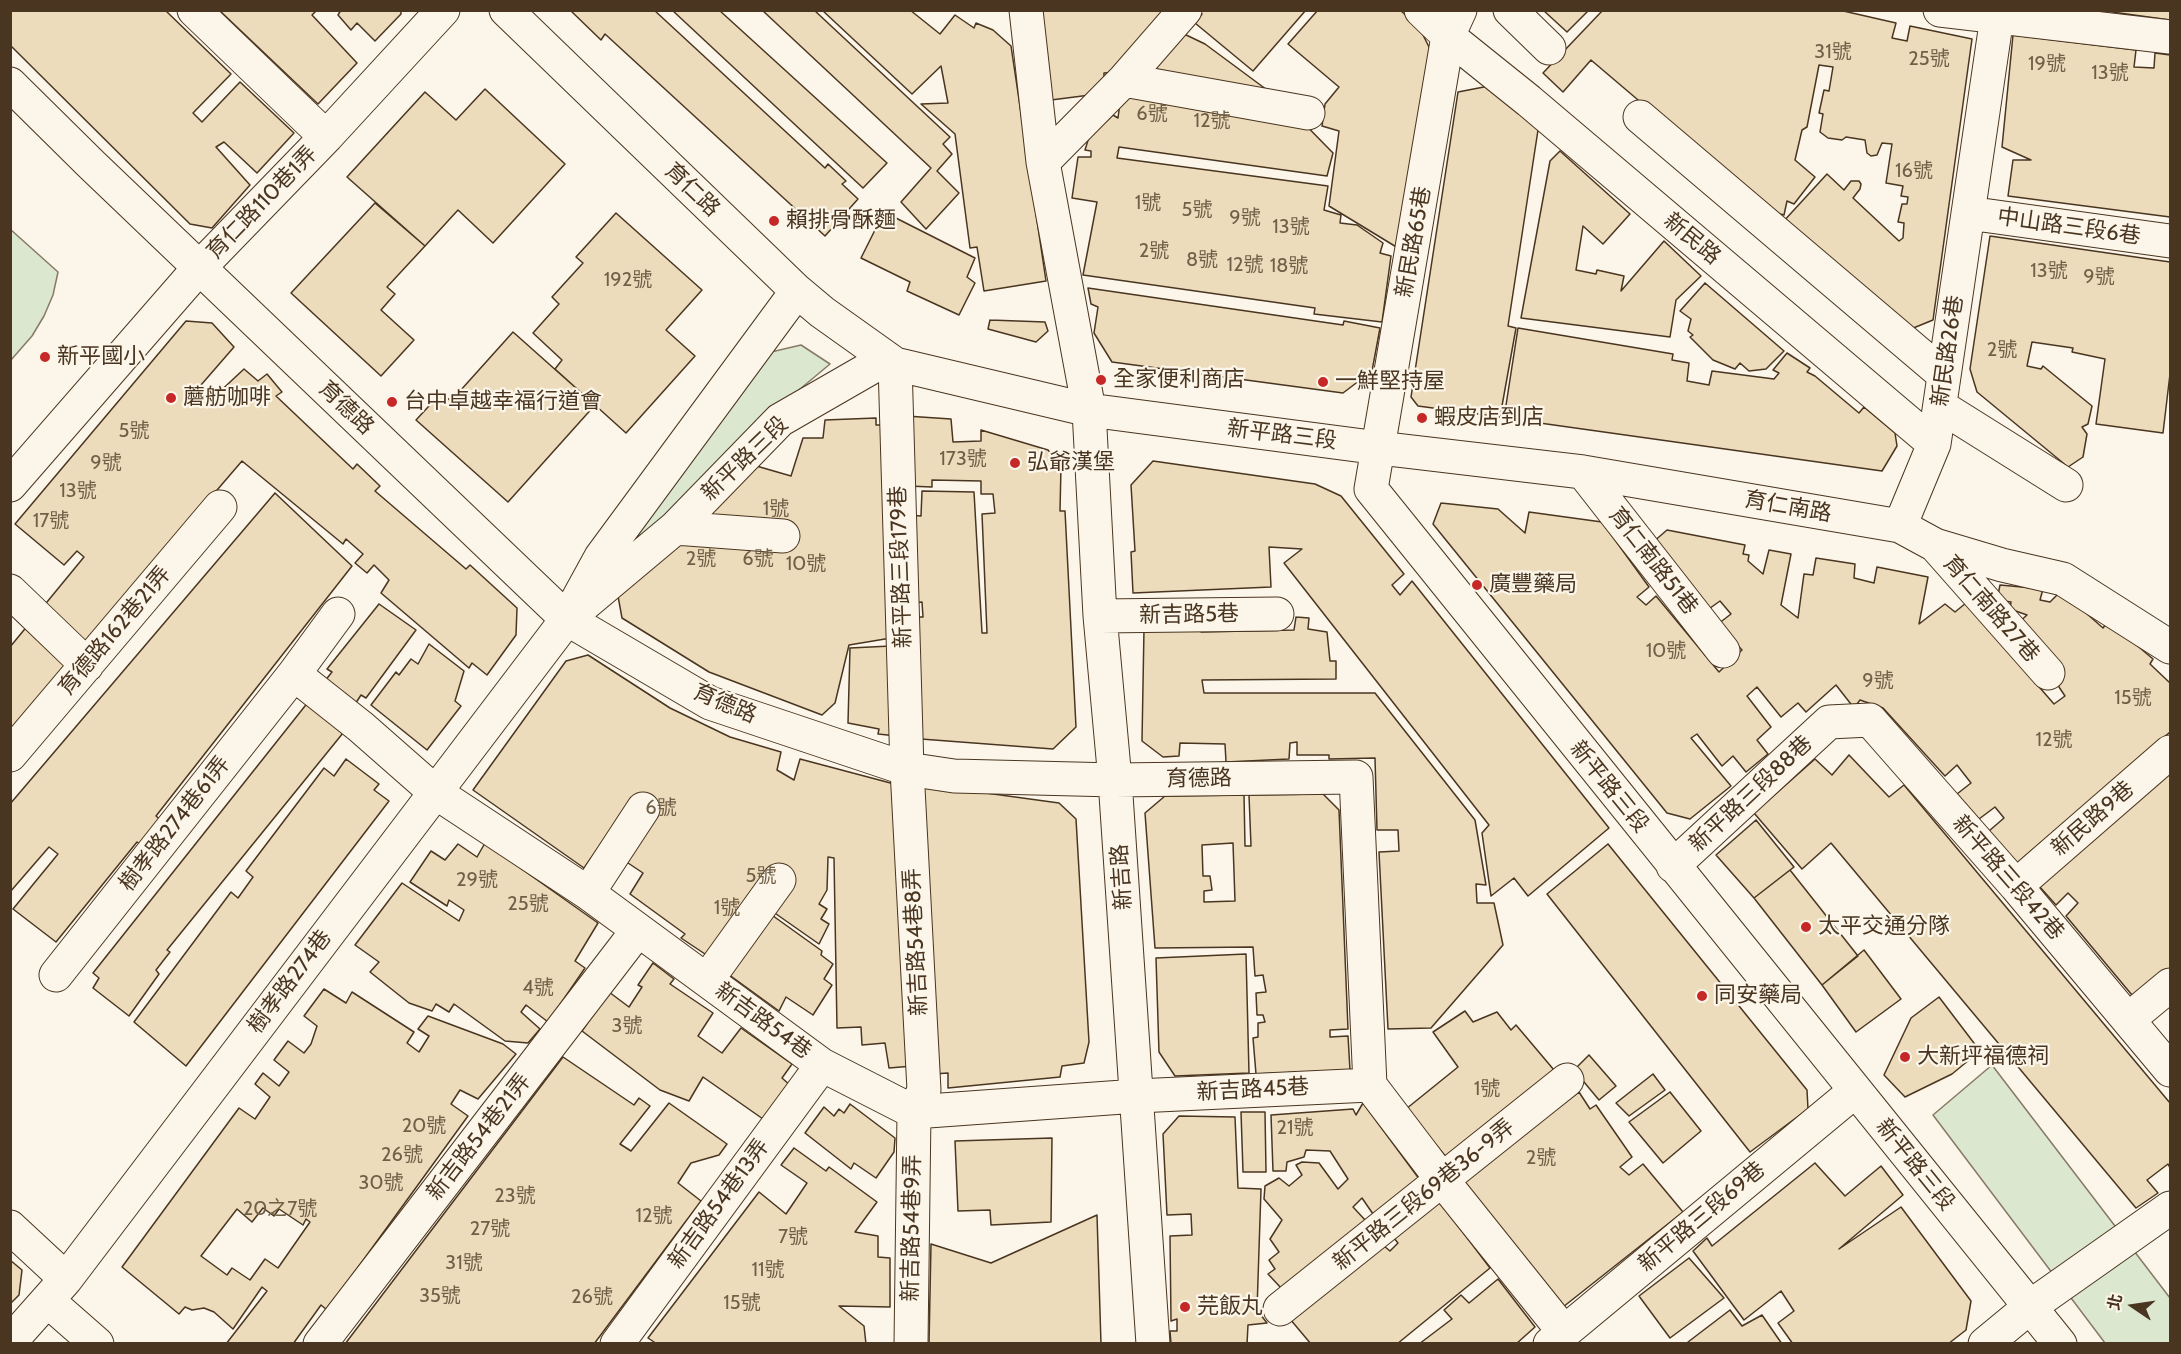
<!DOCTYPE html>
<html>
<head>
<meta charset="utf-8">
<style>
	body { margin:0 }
	#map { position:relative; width:2181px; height:1354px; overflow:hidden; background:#fbf6e9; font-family:Cabin,"Noto Sans TC",sans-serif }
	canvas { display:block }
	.frame { position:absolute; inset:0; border:12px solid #4a3520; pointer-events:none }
	.north { position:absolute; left:2103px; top:1276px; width:60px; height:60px; -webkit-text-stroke:4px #fbf6e9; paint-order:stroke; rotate:283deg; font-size:16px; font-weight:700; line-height:24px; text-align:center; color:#4a3520 }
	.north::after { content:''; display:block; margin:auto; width:21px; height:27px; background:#4a3520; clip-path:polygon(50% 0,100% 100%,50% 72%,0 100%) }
</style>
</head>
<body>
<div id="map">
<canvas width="2181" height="1354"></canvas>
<div class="frame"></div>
<div class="north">北</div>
</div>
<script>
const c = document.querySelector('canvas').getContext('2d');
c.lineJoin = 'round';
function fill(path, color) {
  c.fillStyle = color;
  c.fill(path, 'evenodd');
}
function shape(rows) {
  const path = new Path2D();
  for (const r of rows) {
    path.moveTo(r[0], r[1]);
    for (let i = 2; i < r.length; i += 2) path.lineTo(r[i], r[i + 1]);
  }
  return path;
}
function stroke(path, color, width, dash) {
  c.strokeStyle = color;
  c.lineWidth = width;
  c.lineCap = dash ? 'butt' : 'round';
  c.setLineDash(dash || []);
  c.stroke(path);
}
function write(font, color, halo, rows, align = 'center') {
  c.font = font + ' Cabin,"Noto Sans TC",sans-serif';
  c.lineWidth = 4.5;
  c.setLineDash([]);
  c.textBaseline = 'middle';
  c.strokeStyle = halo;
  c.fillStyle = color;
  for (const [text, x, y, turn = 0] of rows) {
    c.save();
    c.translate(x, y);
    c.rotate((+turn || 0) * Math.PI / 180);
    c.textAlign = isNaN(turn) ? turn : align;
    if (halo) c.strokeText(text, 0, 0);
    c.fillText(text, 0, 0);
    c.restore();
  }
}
const green = shape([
	[10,229,58,272,53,295,44,316,32,336,11,360,10,229],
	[801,345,830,364,769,415,644,544,637,540,637,531,771,352,801,345],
	[1992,1065,2170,1298,2170,1343,2105,1343,1933,1115,1992,1065]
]);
fill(green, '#dce7d0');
stroke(green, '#887966', 1.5);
const building = shape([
	[10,10,165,10,231,74,193,113,202,122,240,82,294,133,257,173,224,142,216,147,250,185,212,228,190,224,10,45,10,10],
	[219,10,317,10,312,15,357,63,318,104,219,10],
	[401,10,401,14,375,41,357,23,351,30,338,15,341,10,401,10],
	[570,10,654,10,825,168,828,164,846,181,842,184,858,199,825,236,605,34,601,40,570,10],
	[672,10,719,10,887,163,863,188,672,10],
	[762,10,814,10,950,137,943,144,952,154,937,171,959,193,926,229,901,202,931,168,762,10],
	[822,10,910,10,940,34,955,15,974,28,976,23,993,30,1011,46,1046,281,984,291,977,247,970,248,955,134,921,104,948,103,941,66,912,94,822,10],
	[1039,10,1167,10,1118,72,1104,73,1104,83,1098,94,1051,100,1039,10],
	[1196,10,1306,10,1253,71,1195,23,1202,14,1196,10],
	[1318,10,1400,10,1419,27,1431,51,1398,248,1329,206,1339,131,1322,126,1325,104,1339,87,1288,44,1318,10],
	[1543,10,1589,10,1567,32,1543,10],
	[1603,10,1839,10,1896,23,1892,38,1907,41,1910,26,1972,39,1933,320,1906,331,1782,223,1827,174,1844,190,1851,181,1859,181,1861,184,1860,189,1853,198,1899,241,1903,238,1904,223,1898,222,1902,204,1907,204,1908,197,1901,196,1903,186,1886,183,1892,144,1882,143,1877,155,1871,156,1867,153,1865,140,1846,137,1842,140,1828,138,1820,132,1823,114,1819,113,1824,90,1829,91,1833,67,1819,65,1807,127,1802,130,1795,160,1815,177,1794,204,1787,201,1784,215,1780,214,1777,218,1591,60,1563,92,1543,73,1603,10],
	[2098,10,2170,10,2170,20,2098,10],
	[1182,33,1205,44,1282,101,1333,153,1327,176,1119,147,1117,158,1328,186,1324,210,1341,215,1340,223,1357,225,1383,243,1380,253,1391,256,1382,322,1314,314,1315,308,1083,275,1097,202,1072,198,1078,157,1091,157,1091,151,1085,150,1089,137,1113,115,1118,118,1121,95,1182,33],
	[2013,35,2136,50,2134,67,2154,68,2155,53,2170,55,2170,217,2008,196,2013,160,2031,160,2002,147,2013,35],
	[1489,86,1538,130,1508,326,1516,328,1500,417,1418,406,1411,397,1458,92,1489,86],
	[485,89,565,164,493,243,458,210,425,246,347,177,425,92,456,120,485,89],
	[1560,151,1630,214,1603,244,1583,226,1576,270,1596,274,1597,270,1624,276,1621,291,1664,241,1701,276,1676,300,1670,337,1521,318,1550,161,1560,151],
	[375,203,425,246,387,287,395,294,381,310,414,340,381,376,291,293,375,203],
	[884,212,975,258,967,277,975,283,959,315,907,291,910,282,861,258,884,212],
	[616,213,702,290,666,330,695,356,626,433,555,369,562,360,533,333,559,304,552,297,583,263,576,257,616,213],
	[1990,236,2170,262,2170,374,2163,433,2096,424,2105,359,2072,352,2073,348,2032,342,2027,366,2041,369,2043,366,2092,406,2088,424,2082,427,2087,434,2083,457,2068,467,1977,392,1970,369,1990,236],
	[1705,283,1784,351,1766,369,1749,371,1740,363,1735,369,1713,360,1690,337,1693,335,1688,331,1691,319,1680,311,1705,283],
	[1088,288,1343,325,1344,321,1380,328,1372,371,1343,393,1112,362,1094,333,1098,307,1091,304,1088,288],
	[990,320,1045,322,1048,331,1036,342,988,329,990,320],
	[186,321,212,323,234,347,201,385,214,397,244,369,258,381,267,374,282,392,276,396,353,469,357,464,380,486,375,491,466,569,470,565,517,608,516,635,487,675,472,663,469,668,381,593,389,580,374,565,367,573,355,563,363,554,346,539,343,544,242,461,10,731,10,647,84,557,77,551,64,565,15,524,186,321],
	[1518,328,1673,354,1672,360,1689,363,1687,381,1709,385,1712,371,1774,379,1779,373,1773,370,1787,353,1810,368,1807,372,1815,376,1859,413,1864,407,1895,433,1897,446,1882,471,1504,418,1518,328],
	[513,332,595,405,508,502,416,420,441,393,451,401,513,332],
	[906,416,951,419,953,442,981,441,981,430,1048,450,1061,466,1060,511,1065,511,1076,727,1053,749,921,739,914,617,923,617,922,602,913,603,908,515,921,516,922,491,974,492,982,633,987,633,982,514,995,513,993,494,981,494,981,481,932,480,932,487,908,486,906,416],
	[876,418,876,425,882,425,891,638,849,645,835,703,822,715,709,672,622,618,618,596,684,535,753,465,791,476,803,438,823,438,825,420,876,418],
	[1153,461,1315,484,1341,496,1404,574,1392,585,1400,595,1412,581,1609,828,1528,896,1514,878,1491,896,1482,833,1489,825,1284,563,1302,549,1269,547,1271,587,1133,593,1131,552,1135,551,1131,485,1153,461],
	[275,493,352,566,156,816,169,827,150,851,137,842,56,942,13,909,58,854,49,847,10,892,10,804,275,493],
	[1441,503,1498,509,1525,533,1529,512,1602,522,1649,587,1637,597,1646,605,1656,596,1719,672,1742,650,1718,624,1731,614,1720,601,1706,611,1652,543,1667,530,1745,545,1743,554,1749,555,1748,561,1763,574,1769,550,1791,554,1781,605,1798,618,1804,574,1813,575,1816,558,1855,564,1854,578,1874,583,1877,567,1928,577,1919,624,1945,604,1955,612,1966,603,2054,704,2065,696,2017,624,2027,615,2010,609,2011,602,1997,600,2000,585,2043,589,2040,600,2050,602,2061,591,2103,628,2108,621,2153,659,2150,664,2170,683,2170,732,2017,863,1989,831,2004,818,1995,807,1979,819,1957,794,1971,783,1957,765,1945,776,1883,708,1860,700,1854,708,1836,685,1806,712,1798,703,1781,717,1757,687,1747,696,1771,727,1757,740,1768,754,1746,772,1733,756,1722,766,1697,734,1691,738,1731,786,1690,819,1667,813,1433,524,1441,503],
	[379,604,416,630,366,698,361,695,339,729,343,733,167,950,170,952,156,970,159,974,129,1016,93,988,99,978,93,973,332,672,327,669,379,604],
	[1296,617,1309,618,1308,629,1327,632,1330,661,1336,661,1336,679,1202,680,1204,693,1375,693,1475,820,1486,885,1476,884,1477,903,1494,903,1503,945,1431,1028,1388,1029,1379,852,1399,851,1398,830,1377,830,1375,758,1329,759,1329,755,1297,755,1297,742,1290,743,1289,759,1226,762,1225,744,1180,743,1179,756,1163,757,1142,741,1144,629,1201,628,1201,632,1294,630,1296,617],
	[429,644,464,671,455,701,461,706,427,750,371,705,396,672,399,675,411,659,418,664,429,644],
	[891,646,897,736,878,734,879,729,848,723,850,648,891,646],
	[588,655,670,708,730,737,781,752,777,770,794,780,800,759,898,785,913,1066,889,1068,885,1043,862,1045,861,1027,837,1028,834,858,828,857,827,890,819,904,827,909,821,919,829,924,819,944,769,909,711,958,681,938,685,934,630,894,643,873,622,859,632,800,584,868,473,790,566,661,588,655],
	[1849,755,1889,797,1904,785,2170,1103,2170,1168,2168,1164,2147,1180,2158,1193,2136,1208,1831,843,1802,869,1754,813,1815,759,1832,775,1849,755],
	[346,759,379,784,374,790,389,801,186,1066,134,1022,231,892,238,898,253,877,246,871,324,768,334,776,346,759],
	[2170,772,2170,972,2137,1001,2066,916,2078,903,2068,893,2056,905,2039,886,2170,772],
	[923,788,964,790,1059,803,1076,819,1089,1042,1084,1063,1062,1066,1060,1077,948,1088,948,1073,933,1074,923,788],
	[1323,794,1339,810,1348,1029,1330,1030,1330,1037,1348,1036,1350,1070,1256,1074,1253,1038,1258,1037,1258,1023,1265,1022,1263,1015,1257,1015,1256,993,1266,992,1263,975,1255,976,1253,947,1155,948,1145,813,1165,796,1244,795,1245,846,1251,846,1249,795,1323,794],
	[1233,843,1235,901,1204,902,1204,891,1212,890,1210,876,1203,876,1202,845,1233,843],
	[1756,820,1794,867,1754,898,1716,855,1756,820],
	[485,843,598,923,575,961,585,968,548,1022,526,1005,521,1012,540,1029,528,1043,505,1041,454,1004,449,1012,436,1004,432,1011,409,1003,370,972,379,962,355,945,402,883,459,921,464,910,449,900,447,906,410,882,431,851,445,860,458,844,477,857,485,843],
	[1608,844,1807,1090,1808,1109,1750,1152,1547,894,1608,844],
	[1790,870,1858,956,1822,985,1754,898,1790,870],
	[769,913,822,951,821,955,833,964,824,979,832,985,813,1015,786,997,779,1011,728,974,769,913],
	[1864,950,1901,999,1856,1032,1822,985,1864,950],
	[1246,954,1249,1073,1175,1076,1159,1052,1156,958,1246,954],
	[653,963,674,979,670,984,713,1013,698,1036,722,1053,741,1028,792,1064,782,1078,791,1086,763,1119,703,1077,689,1101,660,1090,582,1031,609,992,629,1007,642,987,638,985,653,963],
	[324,989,346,1003,352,992,414,1032,407,1043,419,1052,429,1036,418,1029,428,1016,503,1044,516,1054,478,1099,460,1090,451,1104,468,1116,327,1310,321,1305,293,1344,226,1344,267,1291,262,1287,233,1329,214,1312,204,1308,192,1310,185,1307,179,1314,122,1267,239,1108,255,1119,270,1097,255,1084,263,1073,279,1086,289,1072,274,1060,288,1041,304,1053,311,1044,317,1026,304,1016,324,989],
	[263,1208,274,1216,279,1209,303,1225,306,1219,310,1222,278,1268,265,1259,250,1280,232,1268,227,1275,201,1256,237,1209,252,1222,263,1208],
	[1939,997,1980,1051,1952,1074,1905,1097,1884,1075,1911,1018,1939,997],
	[1465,1011,1473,1022,1497,1012,1511,1030,1516,1025,1554,1070,1447,1158,1406,1109,1458,1067,1433,1032,1465,1011],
	[1589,1055,1616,1086,1599,1100,1574,1070,1589,1055],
	[563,1057,634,1105,639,1098,650,1106,620,1144,631,1151,669,1103,727,1144,719,1155,691,1163,678,1183,701,1201,594,1344,345,1344,563,1057],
	[1653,1074,1665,1090,1629,1116,1616,1103,1653,1074],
	[1579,1092,1590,1109,1596,1105,1632,1157,1620,1167,1629,1175,1643,1164,1683,1212,1563,1307,1462,1180,1579,1092],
	[1670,1092,1701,1131,1663,1163,1629,1122,1670,1092],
	[1363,1103,1420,1180,1373,1214,1362,1198,1353,1207,1366,1221,1282,1289,1268,1274,1275,1269,1269,1260,1279,1252,1270,1239,1282,1220,1264,1199,1265,1186,1279,1178,1289,1186,1302,1175,1296,1165,1302,1162,1319,1163,1338,1189,1348,1179,1330,1151,1306,1150,1304,1157,1287,1162,1286,1171,1273,1171,1271,1115,1353,1109,1356,1115,1363,1103],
	[850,1104,895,1138,894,1152,876,1178,854,1163,851,1169,805,1133,824,1107,834,1116,839,1109,844,1113,850,1104],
	[1241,1112,1265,1112,1266,1172,1243,1172,1241,1112],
	[1179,1116,1235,1117,1238,1188,1261,1189,1257,1310,1267,1323,1248,1325,1247,1344,1171,1344,1170,1331,1177,1331,1177,1319,1171,1321,1170,1236,1192,1235,1191,1214,1167,1215,1163,1134,1179,1116],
	[1052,1138,1051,1222,991,1225,990,1210,958,1211,955,1141,1052,1138],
	[794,1148,826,1171,829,1167,877,1202,855,1232,878,1236,878,1257,890,1258,890,1307,839,1306,864,1326,866,1344,657,1344,648,1338,759,1192,786,1214,807,1183,781,1165,794,1148],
	[1815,1163,1845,1196,1881,1166,1903,1195,1839,1249,1901,1207,1971,1301,1966,1330,1948,1344,1793,1344,1778,1323,1794,1311,1781,1291,1744,1320,1693,1251,1707,1238,1712,1246,1815,1163],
	[1440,1202,1490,1268,1397,1344,1311,1344,1290,1319,1384,1246,1390,1251,1398,1243,1393,1237,1440,1202],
	[1097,1215,1101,1344,929,1344,931,1244,991,1263,1097,1215],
	[1689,1258,1724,1298,1670,1338,1639,1296,1689,1258],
	[10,1260,22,1270,19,1295,10,1304,10,1260],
	[1498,1279,1535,1327,1516,1344,1419,1344,1452,1319,1444,1310,1461,1295,1469,1303,1498,1279],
	[1730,1310,1742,1326,1762,1315,1782,1344,1689,1344,1688,1342,1730,1310]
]);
fill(building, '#ecdcbc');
stroke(building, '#4a3520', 1.5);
const minor = shape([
	[194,10,326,137],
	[506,10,797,291,822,312,895,364,1089,410,1379,448,1583,472,1900,526,1935,545,2002,565,2063,579,2170,647],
	[1026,10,1043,162,1089,410,1100,616,1115,780,1153,1344],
	[1421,10,1448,36,1529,101,1934,444],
	[1460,10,1448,36,1371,489,2060,1344],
	[1510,10,1549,48],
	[1940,10,2170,37],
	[1124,80,1308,113],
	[10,84,91,164,567,619,710,703,907,769,954,776,1115,780,1356,777,1370,1085],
	[1640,117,1944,375],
	[1043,162,1124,80,1185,10],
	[1968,213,2170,241],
	[895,364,907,769,924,1090,914,1112,911,1344],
	[1940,406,2066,485],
	[1583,472,1723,651],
	[10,485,199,268,326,137,443,10],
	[1900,526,1934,444,1998,10],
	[675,528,783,536],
	[1935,545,2048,673],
	[10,591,87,665],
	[582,606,675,528,780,420,886,359],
	[1100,616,1277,614],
	[294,674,361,727,435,792,588,893,822,1065,914,1112,1137,1096,1370,1085],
	[10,755,220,507],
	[1673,866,1829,722,1870,720,2016,886,2170,1070],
	[2016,886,2170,752],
	[588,893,643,809],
	[56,975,294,674,338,614],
	[707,980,779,880],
	[2129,1019,2170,985],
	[1370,1085,1443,1181,1564,1332],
	[10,1227,66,1279],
	[48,1301,97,1344],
	[1280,1309,1567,1080],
	[10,1342,66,1279,567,619,601,557,797,291],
	[320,1344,638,930],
	[617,1344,822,1065],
	[1550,1344,1855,1091],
	[1985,1344,2031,1306,2170,1208]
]);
stroke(minor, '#4a3520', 35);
stroke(minor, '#fbf6e9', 33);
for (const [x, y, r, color] of [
	[774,221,6,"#c62828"],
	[45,357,6,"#c62828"],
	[1101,380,6,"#c62828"],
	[1323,382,6,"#c62828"],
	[171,398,6,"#c62828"],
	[392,402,6,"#c62828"],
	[1422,418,6,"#c62828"],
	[1015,463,6,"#c62828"],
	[1477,585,6,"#c62828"],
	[1806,927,6,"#c62828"],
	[1702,996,6,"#c62828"],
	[1905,1057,6,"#c62828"],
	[1185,1307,6,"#c62828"]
]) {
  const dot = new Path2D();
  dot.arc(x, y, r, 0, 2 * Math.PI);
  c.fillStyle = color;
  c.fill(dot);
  stroke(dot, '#fbf6e9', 2);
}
write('20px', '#725f47', null, [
	["31號",1833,52],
	["25號",1929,59],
	["19號",2047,64],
	["13號",2110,73],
	["6號",1152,114],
	["12號",1212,121],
	["16號",1914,171],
	["1號",1148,203],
	["5號",1197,210],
	["9號",1245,218],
	["13號",1291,227],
	["2號",1154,251],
	["8號",1202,260],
	["12號",1245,265],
	["18號",1289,266],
	["13號",2049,271],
	["9號",2099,277],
	["192號",628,280],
	["2號",2002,350],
	["5號",134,431],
	["173號",963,459],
	["9號",106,463],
	["13號",78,491],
	["1號",776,509],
	["17號",51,521],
	["2號",701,559],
	["6號",758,559],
	["10號",806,564],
	["10號",1666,651],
	["9號",1878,681],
	["15號",2133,698],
	["12號",2054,740],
	["6號",661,808],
	["5號",761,876],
	["29號",477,880],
	["25號",528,904],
	["1號",727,908],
	["4號",538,988],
	["3號",627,1026],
	["1號",1487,1089],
	["20號",424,1126],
	["21號",1295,1128],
	["26號",402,1155],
	["2號",1541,1158],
	["30號",381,1183],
	["23號",515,1196],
	["20之7號",280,1209],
	["12號",654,1216],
	["27號",490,1229],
	["7號",793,1237],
	["31號",464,1263],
	["11號",768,1270],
	["35號",440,1296],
	["26號",592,1297],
	["15號",742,1303]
]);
write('22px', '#4a3520', '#fbf6e9', [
	["育仁路",692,190,44],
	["育仁路110巷1弄",262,203,-46],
	["中山路三段6巷",2069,227,8],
	["新民路",1692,239,40],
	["新民路65巷",1414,242,-80],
	["新民路26巷",1948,351,-82],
	["育德路",346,408,44],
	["新平路三段",1282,435,7],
	["新平路三段",745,459,-44],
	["育仁南路",1788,507,10],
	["育仁南路51巷",1653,561,52],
	["新平路三段179巷",901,567,-92],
	["育仁南路27巷",1991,609,49],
	["新吉路5巷",1189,615,-1],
	["育德路162巷21弄",115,631,-50],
	["育德路",725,704,23],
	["育德路",1199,779,-1],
	["新平路三段",1609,787,51],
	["新平路三段88巷",1751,794,-43],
	["新民路9巷",2093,819,-41],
	["樹孝路274巷61弄",175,824,-52],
	["新吉路",1122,877,-94],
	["新平路三段42巷",2008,878,49],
	["新吉路54巷8弄",916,942,-93],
	["樹孝路274巷",290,982,-53],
	["新吉路54巷",763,1021,36],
	["新吉路45巷",1253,1090,-3],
	["新吉路54巷21弄",479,1137,-52],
	["新平路三段",1915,1165,51],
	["新平路三段69巷36-9弄",1424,1195,-39],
	["新吉路54巷13弄",719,1204,-54],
	["新平路三段69巷",1702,1217,-40],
	["新吉路54巷9弄",912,1228,-89]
]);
write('22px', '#4a3520', '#fbf6e9', [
	["賴排骨酥麵",786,221],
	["新平國小",57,357],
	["全家便利商店",1113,380],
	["一鮮堅持屋",1335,382],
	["蘑舫咖啡",183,398],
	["台中卓越幸福行道會",404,402],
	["蝦皮店到店",1434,418],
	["弘爺漢堡",1027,463],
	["廣豐藥局",1489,585],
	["太平交通分隊",1818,927],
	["同安藥局",1714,996],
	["大新坪福德祠",1917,1057],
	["芫飯丸",1197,1307]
], 'left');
</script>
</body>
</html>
